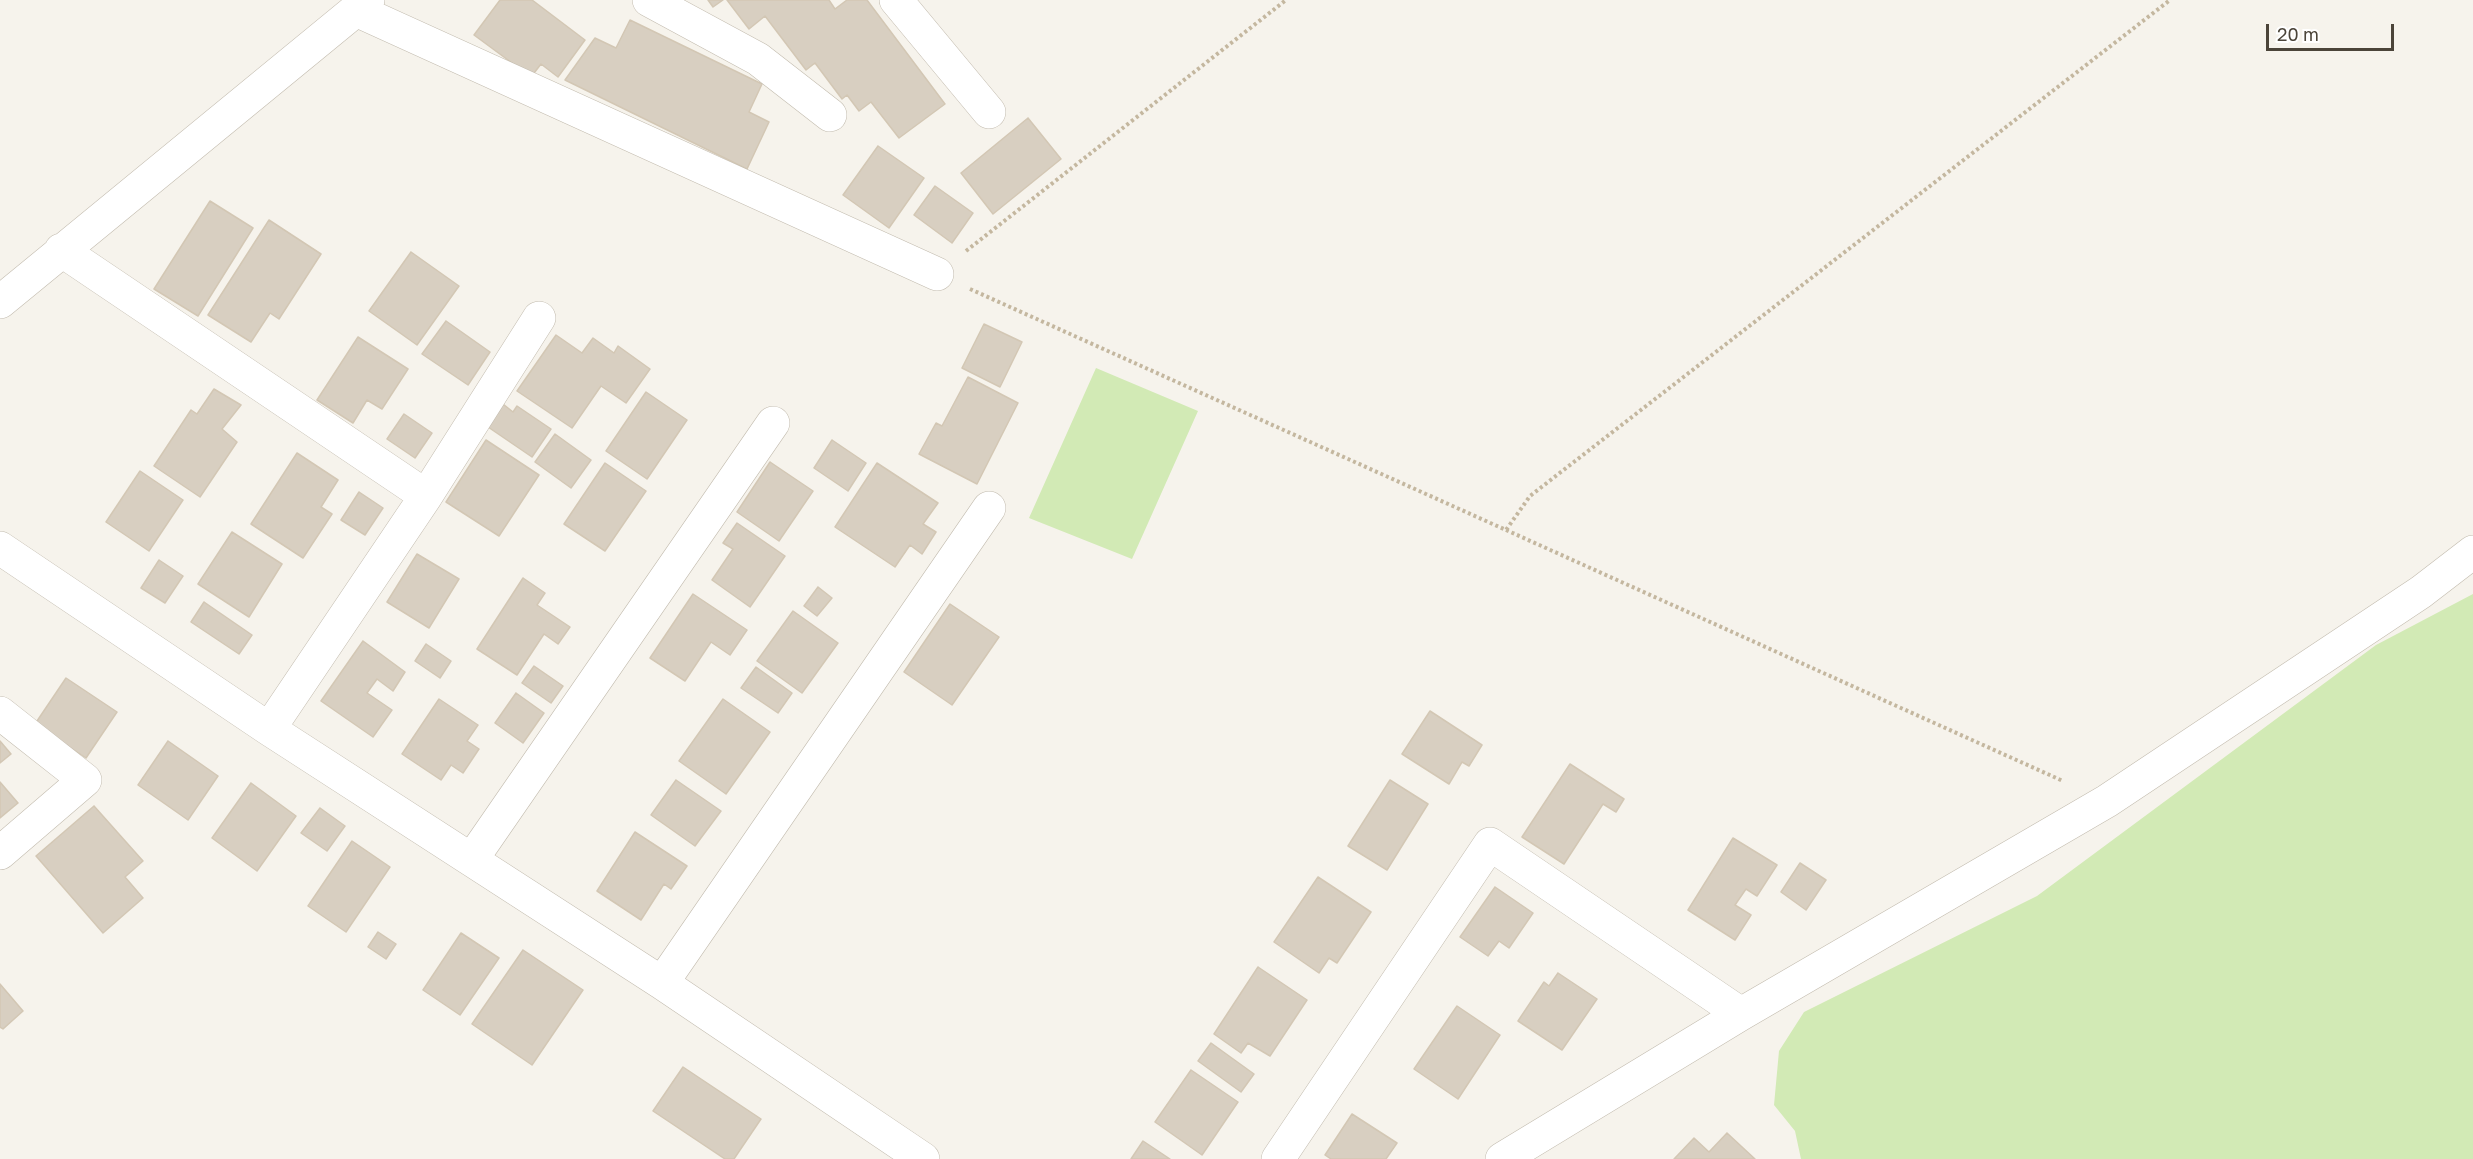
<!DOCTYPE html>
<html>
<head>
<meta charset="utf-8">
<style>
	body { margin:0 }
	#map { position:relative; width:2473px; height:1159px; overflow:hidden; background:#f6f3ec; font-family:"Golos Text",sans-serif }
	canvas { display:block }
	.scale { position:absolute; left:2266px; top:24px; width:128px; height:27px; box-sizing:border-box; border:3px solid #4b4439; border-top:0; padding-left:8px; font-size:18px; line-height:21px; white-space:nowrap; color:#4b4439; -webkit-text-stroke:4px #fff; paint-order:stroke }
</style>
</head>
<body>
<div id="map">
<canvas width="2473" height="1159"></canvas>
<div class="scale">20 m</div>
</div>
<script>
const c = document.querySelector('canvas').getContext('2d');
c.lineJoin = 'round';
function fill(path, color) {
  c.fillStyle = color;
  c.fill(path, 'evenodd');
}
function shape(rows) {
  const path = new Path2D();
  for (const r of rows) {
    path.moveTo(r[0], r[1]);
    for (let i = 2; i < r.length; i += 2) path.lineTo(r[i], r[i + 1]);
  }
  return path;
}
function stroke(path, color, width, dash) {
  c.strokeStyle = color;
  c.lineWidth = width;
  c.lineCap = dash ? 'butt' : 'round';
  c.setLineDash(dash || []);
  c.stroke(path);
}
fill(shape([
	[1096,368,1198,411,1132,559,1029,518],
	[2473,594,2473,1159,1801,1159,1795,1131,1774,1105,1779,1051,1804,1012,2037,896,2376,645]
]), '#d2eab5');
const building = shape([
	[500,0,532,0,585,40,558,77,541,64,531,77,474,35,500,0],
	[708,0,723,0,713,7,708,0],
	[727,0,829,0,835,9,847,0,867,0,945,104,899,138,871,102,859,111,847,95,842,99,815,63,806,70,765,16,749,29,727,0],
	[630,20,762,84,749,112,769,122,747,169,565,80,595,38,616,48,630,20],
	[1028,118,1061,159,993,214,961,173,1028,118],
	[878,146,924,178,889,228,843,195,878,146],
	[935,186,973,213,952,243,914,215,935,186],
	[210,201,253,228,198,316,154,289,210,201],
	[269,220,321,254,279,319,270,313,251,342,208,315,269,220],
	[411,252,459,286,417,345,369,311,411,252],
	[446,321,490,352,468,385,422,354,446,321],
	[984,324,1022,342,1000,387,962,368,984,324],
	[556,335,582,353,593,338,614,353,618,346,650,369,626,403,601,386,572,428,517,391,556,335],
	[358,337,408,369,382,409,367,400,353,423,317,400,358,337],
	[968,377,1018,403,977,484,919,454,936,423,942,426,968,377],
	[214,389,241,405,222,429,237,442,200,497,154,466,191,410,197,414,214,389],
	[646,392,687,420,647,479,606,451,646,392],
	[503,404,513,412,517,406,551,429,532,457,488,427,503,404],
	[404,414,432,433,415,458,387,439,404,414],
	[555,434,591,460,571,488,535,462,555,434],
	[486,440,539,475,499,536,446,502,486,440],
	[832,440,866,463,848,491,814,468,832,440],
	[297,453,338,480,321,507,332,514,303,558,251,524,297,453],
	[770,462,813,491,779,541,737,512,770,462],
	[605,463,646,491,605,551,564,524,605,463],
	[877,463,938,503,923,524,936,532,922,554,910,545,895,567,835,527,877,463],
	[140,471,183,500,149,551,106,522,140,471],
	[359,492,383,508,365,535,341,520,359,492],
	[737,523,785,556,750,607,712,580,733,549,723,543,737,523],
	[232,532,282,564,249,617,198,584,232,532],
	[417,554,459,579,429,628,387,602,417,554],
	[159,560,183,576,165,603,141,588,159,560],
	[523,578,545,593,537,605,570,627,558,644,544,634,517,675,477,649,523,578],
	[818,587,832,598,817,616,804,606,818,587],
	[693,594,747,630,730,655,711,642,685,681,650,658,693,594],
	[204,602,252,635,239,654,191,622,204,602],
	[950,604,999,637,952,705,904,672,950,604],
	[793,611,838,643,802,693,757,661,793,611],
	[363,641,405,672,393,691,377,679,367,693,392,710,373,737,321,701,363,641],
	[426,644,451,661,440,678,415,661,426,644],
	[534,666,563,686,551,703,522,683,534,666],
	[756,667,792,693,778,713,741,688,756,667],
	[66,678,117,712,86,758,35,724,66,678],
	[516,693,544,713,523,743,495,723,516,693],
	[439,699,478,725,467,741,479,749,463,773,451,765,441,780,402,754,439,699],
	[723,699,770,732,726,794,679,761,723,699],
	[1430,711,1482,745,1469,766,1462,762,1449,784,1402,754,1430,711],
	[0,741,11,754,0,763,0,741],
	[168,741,218,776,188,820,138,785,168,741],
	[1570,764,1624,799,1616,812,1603,804,1564,864,1522,837,1570,764],
	[676,780,721,811,695,846,651,815,676,780],
	[1390,780,1428,804,1387,870,1348,846,1390,780],
	[0,782,18,803,0,818,0,782],
	[251,783,296,816,257,871,212,838,251,783],
	[94,806,143,861,125,877,143,898,103,933,36,856,94,806],
	[320,808,345,826,327,851,301,833,320,808],
	[635,832,687,866,671,889,664,884,641,920,597,891,635,832],
	[1733,838,1777,865,1757,896,1746,889,1735,905,1751,915,1735,940,1688,910,1733,838],
	[352,841,390,867,346,932,308,906,352,841],
	[1800,863,1826,880,1806,910,1781,892,1800,863],
	[1318,877,1371,912,1337,963,1329,958,1319,973,1274,942,1318,877],
	[1495,887,1533,913,1509,948,1499,941,1488,956,1460,937,1495,887],
	[378,932,396,944,386,959,368,947,378,932],
	[461,933,499,958,460,1015,423,990,461,933],
	[523,950,583,990,532,1065,472,1024,523,950],
	[1258,967,1307,1000,1270,1056,1248,1043,1241,1053,1214,1034,1258,967],
	[1558,973,1597,999,1562,1050,1518,1021,1544,982,1549,986,1558,973],
	[0,984,23,1011,3,1029,0,1027,0,984],
	[1457,1006,1500,1035,1458,1099,1414,1069,1457,1006],
	[1211,1043,1254,1074,1241,1092,1198,1061,1211,1043],
	[683,1067,761,1119,734,1159,725,1159,653,1111,683,1067],
	[1191,1070,1238,1102,1202,1155,1155,1122,1191,1070],
	[1352,1114,1397,1143,1386,1159,1331,1159,1325,1155,1352,1114],
	[1727,1133,1755,1159,1674,1159,1694,1138,1709,1152,1727,1133],
	[1143,1141,1170,1159,1131,1159,1143,1141]
]);
fill(building, '#d8cfc1');
stroke(building, '#d3c7b4', 1.5);
const minor = shape([
	[649,0,758,59,830,115],
	[896,0,989,112],
	[356,10,937,274],
	[61,250,426,496],
	[0,302,368,0],
	[0,548,269,729,662,983,923,1159],
	[0,713,85,780,0,853],
	[269,729,426,496,539,318],
	[472,859,773,423],
	[662,983,989,508],
	[1278,1159,1490,844,1741,1014],
	[1502,1159,1741,1014,2107,801,2421,592,2473,552]
]);
stroke(minor, '#c2bbae', 34);
stroke(shape([
	[966,251,1286,0],
	[970,289,1506,530,1530,496,2170,0],
	[1506,530,2063,781]
]), '#c4b79f', 4, [3, 3]);
stroke(minor, '#fff', 33);
</script>
</body>
</html>
